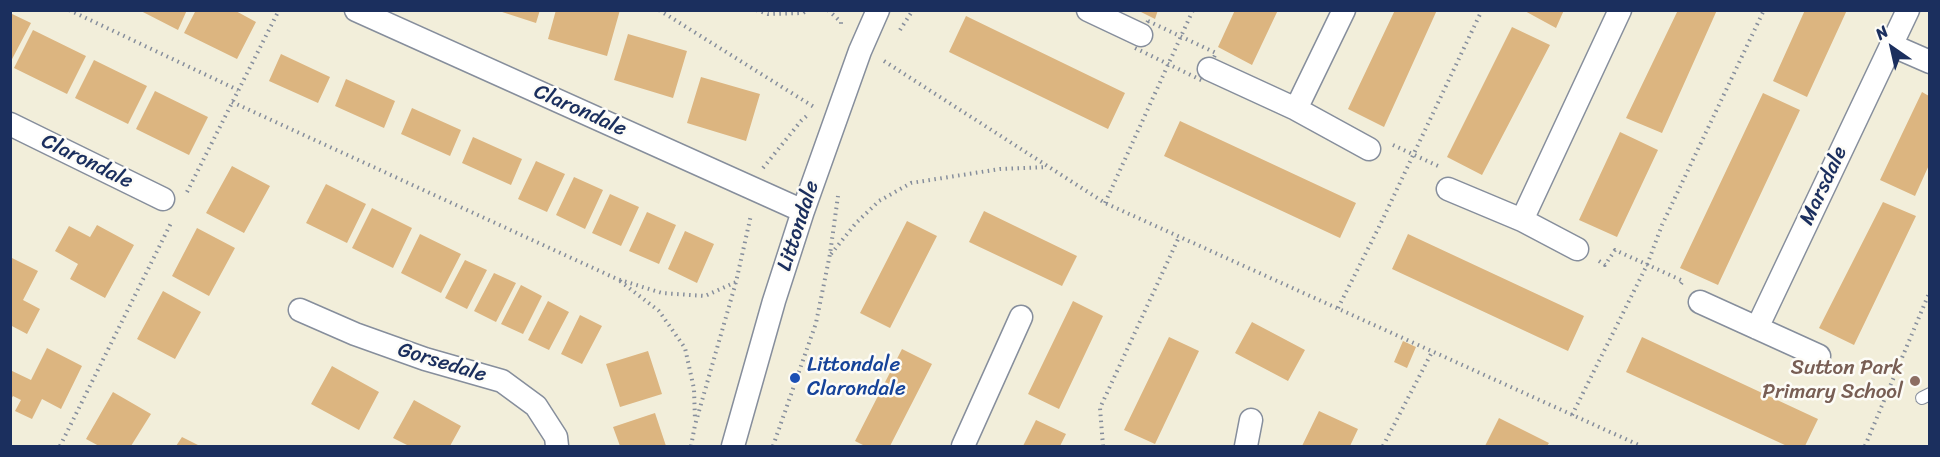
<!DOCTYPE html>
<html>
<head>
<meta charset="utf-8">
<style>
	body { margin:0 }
	#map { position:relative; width:1940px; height:457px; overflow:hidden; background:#f2eeda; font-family:Sriracha,sans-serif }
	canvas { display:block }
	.frame { position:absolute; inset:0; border:12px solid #1b2f5e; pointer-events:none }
	.north { position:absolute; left:1862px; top:18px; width:60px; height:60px; -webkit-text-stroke:4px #fdfcf7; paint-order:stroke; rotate:326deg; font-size:16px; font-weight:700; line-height:24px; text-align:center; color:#1b2f5e }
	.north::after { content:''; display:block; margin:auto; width:21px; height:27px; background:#1b2f5e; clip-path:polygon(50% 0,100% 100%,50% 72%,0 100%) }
</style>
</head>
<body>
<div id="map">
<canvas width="1940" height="457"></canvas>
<div class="frame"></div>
<div class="north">N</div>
</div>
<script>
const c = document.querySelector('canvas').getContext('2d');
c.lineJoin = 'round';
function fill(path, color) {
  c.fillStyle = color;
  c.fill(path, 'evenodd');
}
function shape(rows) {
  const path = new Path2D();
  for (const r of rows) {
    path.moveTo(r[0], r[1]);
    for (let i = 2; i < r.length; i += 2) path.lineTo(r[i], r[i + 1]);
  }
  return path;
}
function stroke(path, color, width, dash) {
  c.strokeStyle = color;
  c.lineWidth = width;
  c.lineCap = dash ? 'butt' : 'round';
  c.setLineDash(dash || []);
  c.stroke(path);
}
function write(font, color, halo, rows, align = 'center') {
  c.font = font + ' Sriracha,sans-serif';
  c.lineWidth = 5;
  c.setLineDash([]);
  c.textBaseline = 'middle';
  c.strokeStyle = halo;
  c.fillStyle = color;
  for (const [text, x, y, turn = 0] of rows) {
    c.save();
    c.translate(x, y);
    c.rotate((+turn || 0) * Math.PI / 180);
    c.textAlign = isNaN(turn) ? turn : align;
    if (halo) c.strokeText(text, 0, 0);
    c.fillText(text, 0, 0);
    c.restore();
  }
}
fill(shape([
	[139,10,187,10,178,30],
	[196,10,234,10,256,22,237,59,184,33],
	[496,10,540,10,536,23],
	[556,10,620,10,607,56,548,39],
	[1137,10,1158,10,1155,19],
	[1235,10,1278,10,1252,65,1218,47],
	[1395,10,1437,10,1384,127,1348,109],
	[1523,10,1564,10,1556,28],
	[1678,10,1717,10,1662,133,1626,118],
	[1805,10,1847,10,1807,97,1773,81],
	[10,13,31,23,10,63],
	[966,16,1125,93,1108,129,949,52],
	[1512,27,1550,45,1482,175,1447,157],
	[33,30,86,56,67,94,14,68],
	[628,34,687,51,673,98,614,80],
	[281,54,330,77,318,103,269,81],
	[94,60,147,86,128,124,75,98],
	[701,77,760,94,746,141,687,123],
	[346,79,395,101,384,128,335,106],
	[155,91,208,117,189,155,136,129],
	[1922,92,1929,96,1929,165,1915,196,1880,180],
	[1763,93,1800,110,1718,285,1680,268],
	[412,108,461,130,450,156,401,134],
	[1180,121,1356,203,1340,238,1164,156],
	[1620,132,1658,150,1617,237,1579,220],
	[473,137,522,159,511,185,462,163],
	[536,161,565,174,547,212,518,199],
	[232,166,270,186,244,233,206,213],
	[574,177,603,190,585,229,556,215],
	[326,184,366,204,347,243,306,223],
	[610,194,639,207,621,246,592,233],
	[1883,202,1916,216,1854,345,1819,328],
	[372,208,412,228,393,268,352,248],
	[984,211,1077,256,1062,286,969,242],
	[647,212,676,225,659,264,629,251],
	[907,221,937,236,890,328,860,313],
	[97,225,134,245,105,298,70,279,78,264,55,251,69,226,90,237],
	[197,228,235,248,209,296,172,276],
	[685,231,714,244,697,283,668,269],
	[420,234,461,254,441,293,401,273],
	[1408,234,1584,316,1568,351,1392,269],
	[10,257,38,271,23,300,40,309,27,334,10,325],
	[465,260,487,270,467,309,445,298],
	[494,273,516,283,496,322,474,311],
	[521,285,542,296,523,334,501,324],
	[163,291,201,312,175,359,137,339],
	[548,301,569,312,549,350,528,340],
	[1073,301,1103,316,1059,409,1028,394],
	[580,315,602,326,582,364,561,354],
	[1252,322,1305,350,1288,381,1235,353],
	[1169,337,1199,351,1155,444,1124,430],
	[1642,337,1818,419,1805,446,1787,446,1626,372],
	[1403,341,1416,347,1407,368,1394,362],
	[47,348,82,366,61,409,42,399,32,419,15,411,21,400,13,396,10,401,10,370,31,380],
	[902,349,932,364,890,446,865,446,855,441],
	[648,351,662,394,620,407,606,364],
	[332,366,379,392,359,430,311,404],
	[113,392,151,414,131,446,99,446,86,439],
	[414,400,461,426,450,446,409,446,393,438],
	[1319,411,1358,429,1350,446,1302,446],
	[655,413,666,446,620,446,613,427],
	[1499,418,1549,443,1547,446,1485,446],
	[1036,420,1066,434,1060,446,1023,446],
	[182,437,200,446,176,446]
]), '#dcb580');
const service = shape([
	[1922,398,1930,394]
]);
const minor = shape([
	[356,10,803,211],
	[1088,10,1141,35],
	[1891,45,1930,62],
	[1209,69,1296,109,1369,149],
	[1296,109,1344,10],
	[10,124,163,199],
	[1448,189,1522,220,1577,249],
	[1522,220,1620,10],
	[1700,302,1819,356],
	[300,310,355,334,425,359,502,381,536,406,556,437,557,446],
	[1757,328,1908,10],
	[733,446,774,301,803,211,860,51,878,10],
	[963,446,1021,317],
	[1246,446,1251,420]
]);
stroke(service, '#868e9c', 14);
stroke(minor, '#868e9c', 25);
stroke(shape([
	[69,10,238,90],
	[659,10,814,107],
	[756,10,768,14,803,13,807,10],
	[828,10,841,22,841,28],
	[1148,21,1216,53,1203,81,1135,48,1148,21],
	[900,30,913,10],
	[884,61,1105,203,1641,446],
	[232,102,617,279,662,293,705,296,736,282],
	[1393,145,1438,166],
	[763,168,801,121,809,114],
	[187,192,279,10],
	[1105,203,1193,10],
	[831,254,856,223,879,201,911,183,1000,169,1046,167],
	[1599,261,1605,265,1615,250,1683,281,1681,284],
	[620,281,659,311,685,348,694,389,695,420],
	[1338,308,1379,227,1482,10],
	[1572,415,1647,265,1662,225,1764,10],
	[60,446,171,223],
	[691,446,695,425,736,282,751,215],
	[773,446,816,323,830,254,838,196],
	[1103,446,1100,408,1179,237],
	[1383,446,1432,352],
	[1865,446,1930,291]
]), '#868e9c', 4, [1.5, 4.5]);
stroke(service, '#fff', 12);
stroke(minor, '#fff', 22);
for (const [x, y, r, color] of [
	[795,378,6,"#1a4fb4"],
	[1915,381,6,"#8d6e63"]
]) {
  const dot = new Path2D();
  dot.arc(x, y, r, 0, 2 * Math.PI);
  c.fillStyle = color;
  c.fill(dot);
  stroke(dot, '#fdfcf7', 2);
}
write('21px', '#1b2f5e', '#fdfcf7', [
	["Clarondale",580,111,24],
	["Clarondale",87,162,26],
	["Marsdale",1824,186,-65],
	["Littondale",799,226,-72],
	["Gorsedale",442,363,17]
]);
write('21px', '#164399', '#fdfcf7', [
	["Littondale",807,366],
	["Clarondale",807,390]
], 'left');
write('21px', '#785e54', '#fdfcf7', [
	["Sutton Park",1903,369],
	["Primary School",1903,393]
], 'right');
</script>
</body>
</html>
